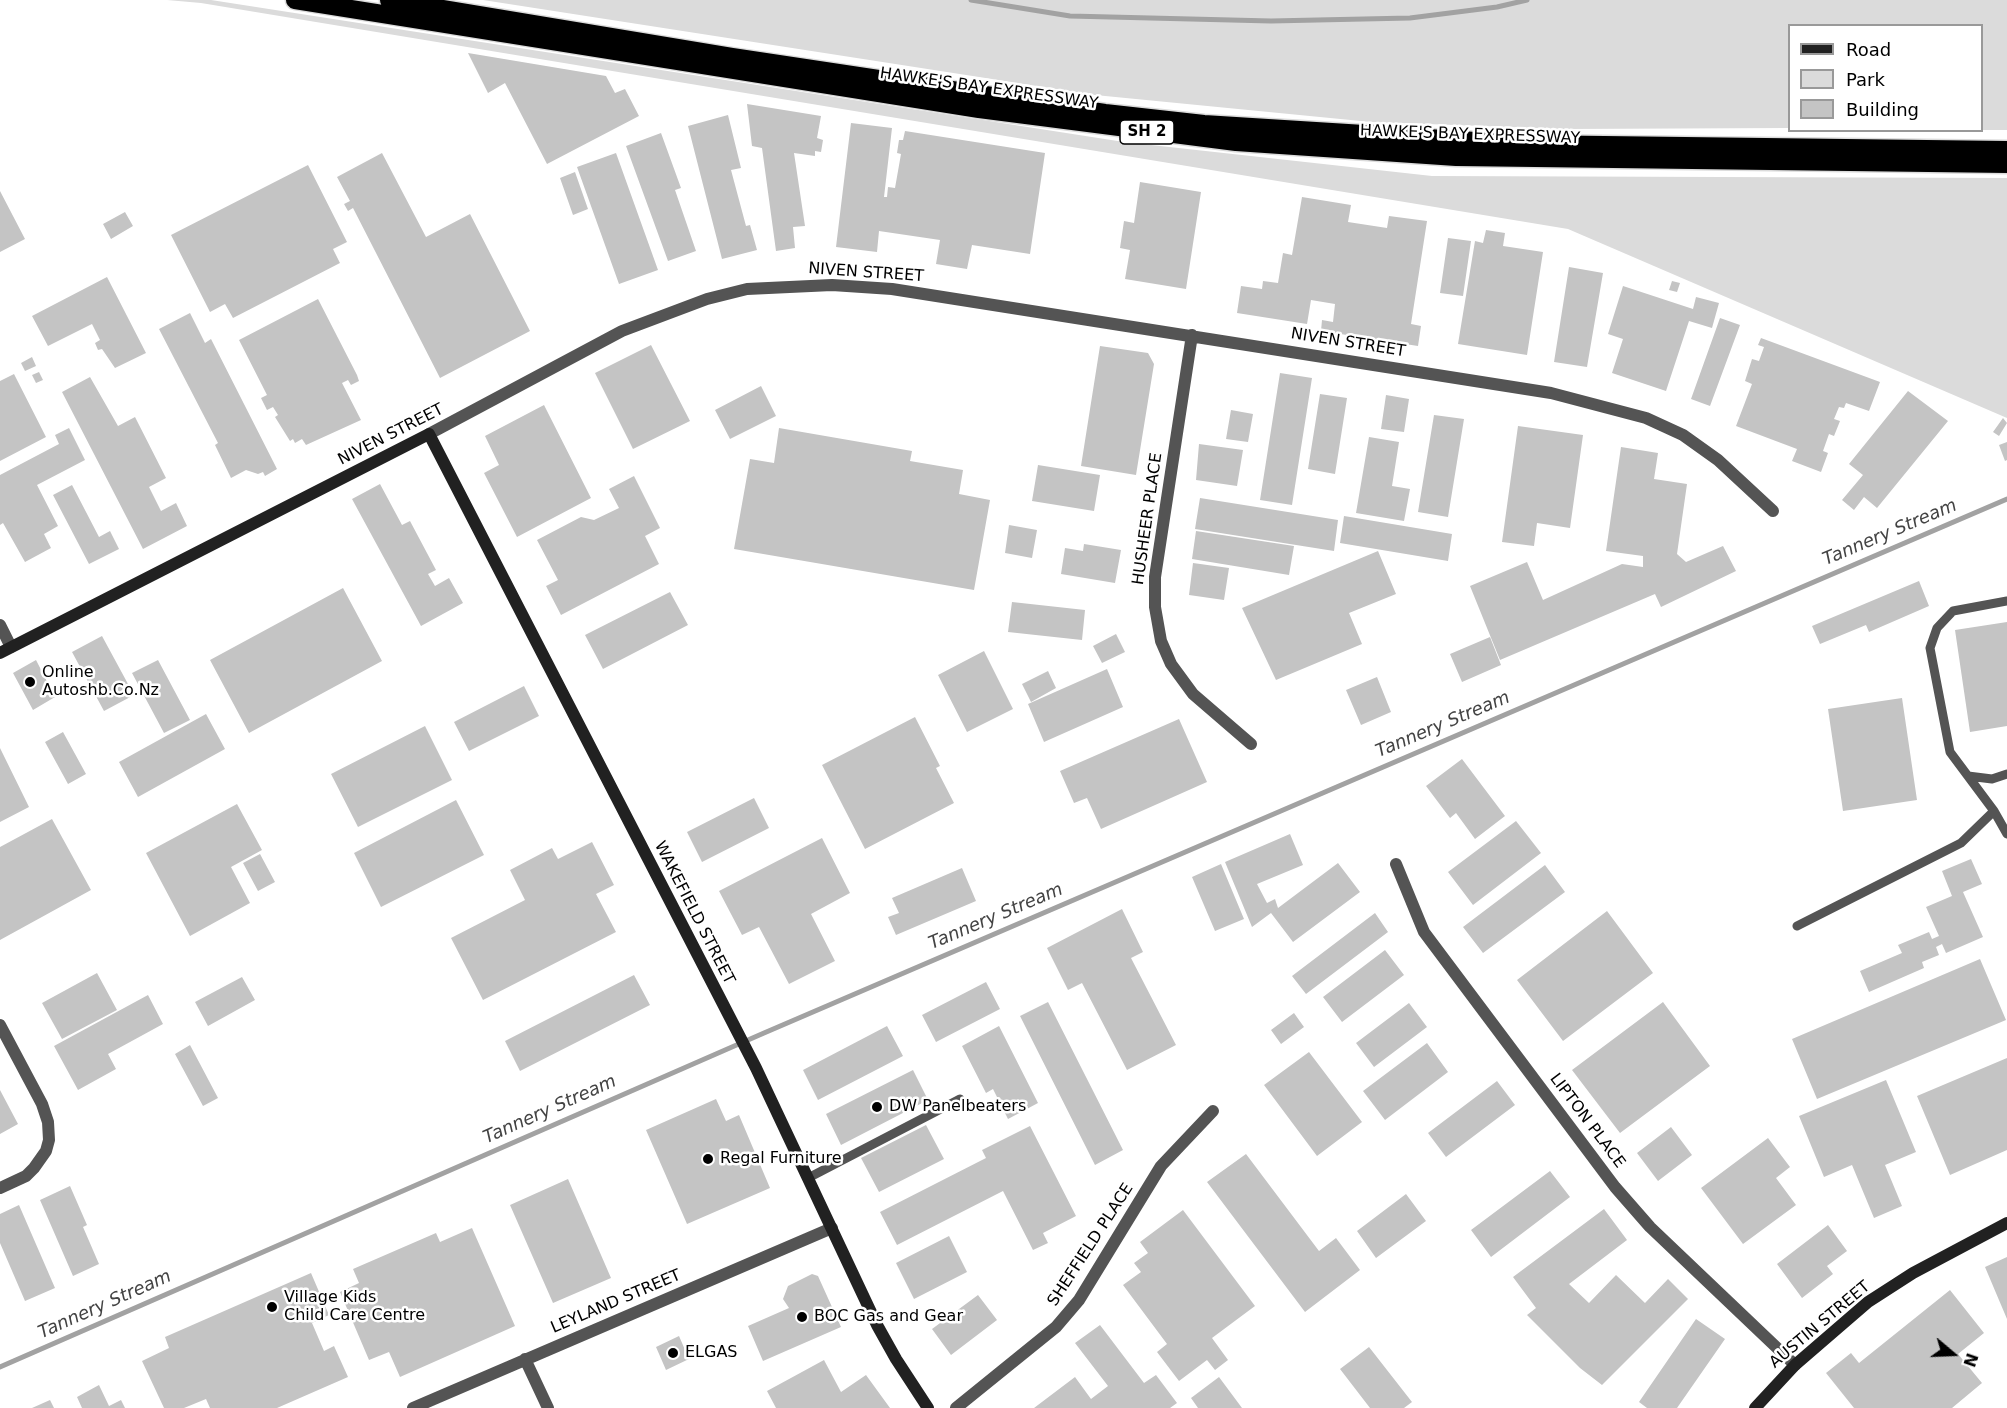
<!DOCTYPE html>
<html>
<head>
<meta charset="utf-8">
<style>
	body { margin:0 }
	#map { position:relative; width:2007px; height:1408px; overflow:hidden; background:#fff; font-family:"DejaVu Sans",sans-serif }
	canvas { display:block }
	.legend { position:absolute; left:1788px; top:24px; width:195px; height:108px; box-sizing:border-box; background:#fff; border:2px solid #999; margin:0; padding:8px 10px; list-style:none; font-size:18px; color:#000 }
	.legend li { display:flex; align-items:center; gap:12px; height:30px }
	.legend b { width:30px; border:2px solid #999 }
	.north { position:absolute; left:1923px; top:1324px; width:60px; height:60px; -webkit-text-stroke:4px #fff; paint-order:stroke; rotate:109deg; font-size:16px; font-weight:700; line-height:24px; text-align:center; color:#000 }
	.north::after { content:''; display:block; margin:auto; width:21px; height:27px; background:#000; clip-path:polygon(50% 0,100% 100%,50% 72%,0 100%) }
</style>
</head>
<body>
<div id="map">
<canvas width="2007" height="1408"></canvas>
<ul class="legend">
<li><b style="height:8px;background:#212121"></b>Road</li>
<li><b style="height:16px;background:#dbdbdb"></b>Park</li>
<li><b style="height:16px;background:#c4c4c4"></b>Building</li>
</ul>
<div class="north">N</div>
</div>
<script>
const c = document.querySelector('canvas').getContext('2d');
c.lineJoin = 'round';
function fill(path, color) {
  c.fillStyle = color;
  c.fill(path, 'evenodd');
}
function shape(rows) {
  const path = new Path2D();
  for (const r of rows) {
    path.moveTo(r[0], r[1]);
    for (let i = 2; i < r.length; i += 2) path.lineTo(r[i], r[i + 1]);
  }
  return path;
}
function stroke(path, color, width, dash) {
  c.strokeStyle = color;
  c.lineWidth = width;
  c.lineCap = dash ? 'butt' : 'round';
  c.setLineDash(dash || []);
  c.stroke(path);
}
function write(font, color, halo, rows, align = 'center') {
  c.font = font + ' "DejaVu Sans",sans-serif';
  c.lineWidth = 5;
  c.setLineDash([]);
  c.textBaseline = 'middle';
  c.strokeStyle = halo;
  c.fillStyle = color;
  for (const [text, x, y, turn = 0] of rows) {
    c.save();
    c.translate(x, y);
    c.rotate((+turn || 0) * Math.PI / 180);
    c.textAlign = isNaN(turn) ? turn : align;
    if (halo) c.strokeText(text, 0, 0);
    c.fillText(text, 0, 0);
    c.restore();
  }
}
fill(shape([
	[167,0,211,0,1124,142,1432,176,2007,178,2007,418,1568,229,201,3],
	[483,0,2007,0,2007,130,1982,130,1982,26,1790,26,1789,128,1565,129,1371,122,1095,95]
]), '#dbdbdb');
stroke(shape([
	[971,0,1070,16,1271,21,1410,18,1497,7,1527,0],
	[0,1367,764,1033,2007,499]
]), '#a2a2a2', 5);
fill(shape([
	[468,53,606,76,615,93,625,89,639,116,547,164,505,83,488,93],
	[747,104,821,116,817,138,823,140,821,152,815,151,815,156,794,153,805,226,793,227,795,248,776,251,762,148,752,146],
	[728,115,741,168,731,170,746,226,750,225,757,250,722,259,688,126],
	[851,123,892,128,884,197,887,197,888,187,895,188,901,154,897,153,899,140,903,140,905,131,1045,153,1030,254,972,245,967,269,936,264,940,240,879,231,877,252,836,247],
	[661,133,681,188,675,190,696,251,668,261,626,146],
	[382,153,426,237,470,214,530,331,440,378,353,208,348,211,344,204,350,201,337,177],
	[616,153,658,270,619,284,577,167],
	[308,165,347,242,333,249,340,263,233,318,225,304,210,312,171,235],
	[575,172,588,209,573,215,560,178],
	[1140,182,1201,192,1186,289,1125,279,1130,250,1120,248,1124,221,1134,223],
	[0,191,25,239,0,252],
	[1302,197,1351,205,1348,222,1387,228,1389,216,1427,221,1411,324,1421,326,1418,346,1321,331,1322,320,1333,322,1335,304,1311,300,1307,324,1237,313,1241,286,1262,289,1263,281,1278,283,1283,253,1292,255],
	[125,212,133,226,111,239,103,224],
	[1486,230,1505,233,1503,246,1543,252,1527,355,1458,344,1475,241,1483,243],
	[1448,238,1471,241,1463,296,1440,293],
	[1569,267,1603,273,1587,367,1554,362],
	[107,277,146,353,115,368,102,349,98,350,95,343,100,340,92,324,48,346,32,316],
	[1672,281,1680,283,1677,292,1669,290],
	[1623,286,1693,309,1696,297,1719,303,1712,328,1689,321,1666,391,1612,373,1623,339,1608,334],
	[318,299,357,375,359,381,351,385,348,380,342,383,361,420,306,445,302,439,295,443,293,439,290,441,275,417,278,415,273,407,267,410,261,398,267,395,239,340],
	[190,313,205,343,211,339,277,469,265,476,263,472,258,474,246,470,231,478,215,445,218,443,159,329],
	[1720,318,1740,325,1710,406,1691,399],
	[1761,338,1880,382,1869,411,1846,403,1844,408,1839,407,1834,419,1840,421,1834,436,1829,434,1823,451,1828,453,1821,472,1792,461,1797,449,1736,426,1752,384,1745,381,1752,359,1759,361,1764,347,1758,345],
	[651,345,690,421,633,449,595,373],
	[1100,346,1148,353,1154,364,1136,475,1081,466],
	[32,357,36,366,25,371,21,363],
	[39,372,43,380,36,383,32,375],
	[1280,373,1312,378,1292,505,1260,500],
	[14,374,46,437,0,461,0,381],
	[90,377,118,426,135,417,166,478,149,487,161,511,176,503,187,526,143,549,62,392],
	[761,386,776,416,730,439,715,410],
	[1908,391,1948,421,1877,508,1864,497,1854,510,1842,500,1863,475,1849,464],
	[1320,394,1347,398,1335,474,1308,469],
	[1386,395,1409,399,1404,432,1381,429],
	[544,405,591,498,517,537,484,473,499,465,485,436],
	[1231,410,1253,414,1248,442,1226,439],
	[1434,415,1464,419,1448,517,1418,512],
	[2003,418,2007,423,1999,436,1993,432],
	[1518,426,1583,435,1570,528,1537,523,1534,546,1502,542],
	[69,428,85,460,37,485,58,526,44,534,51,548,25,562,3,523,0,525,0,475,59,444,55,435],
	[779,428,912,451,910,461,963,470,959,494,990,500,974,590,734,549,750,459,774,463],
	[1369,437,1399,442,1392,486,1410,489,1404,521,1356,513],
	[2007,442,2007,460,2005,461,1999,445],
	[1199,444,1243,450,1237,486,1196,480],
	[1621,447,1658,453,1654,479,1687,484,1677,554,1686,562,1723,546,1736,571,1661,607,1655,594,1500,660,1470,586,1527,562,1543,600,1622,564,1643,567,1643,556,1606,551],
	[1038,465,1100,475,1094,511,1032,501],
	[634,476,660,528,645,536,659,564,561,615,546,586,558,580,537,540,581,517,594,520,619,508,609,489],
	[380,484,402,525,410,521,436,570,428,574,435,586,449,578,463,603,421,626,352,499],
	[72,485,99,537,110,531,119,549,89,564,53,495],
	[1200,498,1338,520,1334,551,1195,529],
	[1344,516,1452,534,1448,561,1340,543],
	[1009,525,1037,530,1032,558,1005,553],
	[1196,531,1294,546,1289,575,1192,559],
	[1084,544,1121,550,1115,583,1061,574,1065,548,1083,551],
	[1378,551,1396,594,1349,613,1362,644,1276,680,1242,608],
	[1193,563,1229,568,1224,600,1189,595],
	[1919,581,1929,606,1869,632,1866,625,1820,644,1812,626],
	[343,588,382,661,249,733,210,660],
	[670,592,688,625,603,669,585,635],
	[1012,602,1085,610,1082,640,1008,632],
	[2007,622,2007,726,1970,732,1955,630],
	[1116,634,1125,652,1102,663,1093,646],
	[102,636,134,695,104,711,72,652],
	[1490,637,1501,665,1462,682,1450,654],
	[984,651,1013,709,967,732,938,675],
	[36,660,55,697,33,710,13,673],
	[158,660,190,720,164,733,132,673],
	[1107,669,1123,707,1044,742,1028,704],
	[1048,671,1056,688,1031,702,1022,684],
	[1377,677,1391,712,1361,725,1346,690],
	[524,686,539,716,469,751,454,722],
	[1902,698,1917,800,1843,811,1828,709],
	[206,714,225,749,138,797,119,762],
	[915,717,940,766,936,768,954,803,865,849,822,765],
	[1179,719,1207,782,1101,829,1087,798,1074,803,1060,771],
	[425,726,452,780,358,827,331,774],
	[63,732,86,774,68,784,45,742],
	[0,748,29,807,0,822],
	[1462,759,1505,816,1475,839,1456,813,1450,818,1426,786],
	[754,798,769,828,702,862,687,832],
	[456,800,484,855,381,907,354,853],
	[237,804,262,850,231,867,250,903,190,936,146,853],
	[52,819,91,890,0,940,0,847],
	[1516,821,1541,853,1473,905,1448,872],
	[1290,834,1303,865,1257,884,1267,903,1275,899,1278,908,1338,863,1360,892,1293,942,1271,913,1252,927,1225,862],
	[822,838,850,893,811,914,835,961,789,984,759,927,742,935,719,891],
	[592,842,614,885,596,894,616,932,483,1000,451,938,525,900,510,870,552,848,558,859],
	[260,854,275,882,258,891,243,863],
	[1971,859,1982,884,1963,892,1983,937,1946,953,1942,944,1936,947,1939,955,1922,962,1924,968,1869,992,1860,971,1902,953,1898,945,1929,932,1932,939,1939,936,1926,907,1952,896,1942,871],
	[1221,864,1244,919,1215,931,1192,877],
	[1545,865,1565,892,1483,953,1463,927],
	[962,868,976,901,896,935,888,917,899,913,892,898],
	[1122,909,1143,952,1131,958,1176,1045,1127,1070,1082,983,1068,990,1047,948],
	[1607,911,1653,973,1563,1041,1517,980],
	[1375,913,1388,932,1306,994,1292,976],
	[1385,950,1404,975,1342,1022,1323,997],
	[1980,959,2006,1020,1817,1099,1792,1039],
	[97,973,117,1010,62,1039,42,1003],
	[634,975,650,1005,520,1071,505,1041],
	[242,977,255,1000,208,1026,195,1002],
	[986,982,1000,1009,936,1042,922,1015],
	[148,995,163,1024,108,1054,116,1069,78,1090,54,1046],
	[1048,1002,1123,1150,1095,1165,1020,1016],
	[1663,1002,1710,1066,1620,1133,1572,1070],
	[1409,1003,1427,1027,1374,1067,1356,1043],
	[1294,1013,1304,1027,1281,1044,1271,1030],
	[887,1026,903,1056,818,1100,803,1070],
	[999,1026,1038,1103,1008,1119,993,1089,986,1093,962,1046],
	[1427,1043,1448,1072,1385,1120,1363,1091],
	[190,1045,218,1098,203,1106,175,1054],
	[1309,1052,1362,1122,1317,1156,1264,1085],
	[2007,1058,2007,1150,1950,1175,1917,1096],
	[913,1070,928,1100,841,1145,826,1114],
	[1886,1080,1916,1152,1885,1165,1902,1206,1874,1218,1852,1165,1824,1177,1799,1116],
	[1497,1081,1515,1105,1446,1157,1428,1133],
	[0,1090,18,1124,0,1134],
	[716,1099,726,1121,739,1115,770,1188,687,1224,646,1130],
	[926,1125,944,1159,879,1192,861,1158],
	[1030,1126,1076,1216,1043,1233,1048,1243,1033,1250,1003,1191,897,1245,880,1212,986,1158,982,1150],
	[1671,1127,1692,1155,1658,1181,1637,1153],
	[1768,1138,1790,1167,1776,1178,1796,1205,1743,1244,1701,1188],
	[1246,1154,1319,1251,1336,1238,1360,1270,1305,1312,1207,1182],
	[1550,1171,1570,1197,1491,1257,1471,1230],
	[568,1179,611,1278,553,1303,510,1205],
	[70,1186,87,1225,83,1227,99,1264,73,1276,40,1200],
	[1406,1194,1426,1221,1376,1258,1357,1231],
	[19,1205,55,1288,25,1301,0,1243,0,1214],
	[1604,1209,1627,1240,1569,1284,1589,1303,1616,1275,1645,1303,1668,1279,1688,1299,1602,1385,1580,1368,1527,1315,1536,1308,1513,1277],
	[1183,1210,1255,1306,1212,1338,1228,1360,1215,1370,1207,1360,1179,1381,1157,1352,1167,1344,1123,1285,1141,1272,1134,1263,1148,1253,1140,1242],
	[1828,1225,1847,1251,1827,1266,1833,1274,1802,1298,1777,1264],
	[472,1228,515,1326,400,1377,389,1352,369,1360,340,1292,359,1283,353,1269,436,1233,440,1242],
	[949,1236,967,1272,914,1299,896,1263],
	[2007,1257,2007,1319,1985,1267],
	[311,1273,329,1315,312,1323,324,1351,334,1346,348,1377,277,1408,210,1408,206,1399,184,1408,164,1408,142,1361,169,1348,165,1337],
	[812,1274,818,1276,841,1327,763,1361,748,1326,789,1308,783,1299,788,1286],
	[1950,1290,1984,1333,1958,1354,1982,1383,1952,1408,1854,1408,1826,1373,1851,1353,1859,1363],
	[978,1295,997,1320,951,1355,932,1329],
	[1696,1319,1725,1339,1677,1408,1647,1408,1639,1402],
	[1100,1325,1144,1383,1156,1375,1177,1403,1170,1408,1034,1408,1075,1377,1091,1399,1108,1386,1075,1343],
	[679,1336,689,1359,666,1370,656,1347],
	[1369,1347,1412,1402,1404,1408,1370,1408,1340,1369],
	[824,1360,841,1392,866,1375,890,1408,776,1408,767,1391],
	[1219,1377,1242,1408,1198,1408,1191,1398],
	[99,1385,109,1406,121,1400,125,1408,82,1408,77,1397],
	[50,1400,54,1408,32,1408]
]), '#c4c4c4');
const highway = shape([
	[295,0,979,109,1236,142,1456,157,2007,164],
	[389,0,732,57,1105,113,1204,124,1524,144,2007,150]
]);
stroke(highway, '#dbdbdb', 21);
stroke(shape([
	[2007,601,1953,611,1937,628,1930,648,1950,752,1994,811,2007,834],
	[1968,776,1992,779,2007,774],
	[1797,926,1961,843,1994,811],
	[810,1177,960,1099]
]), '#545454', 9);
stroke(shape([
	[1192,335,1155,577,1155,607,1161,641,1171,664,1193,694,1251,744],
	[429,434,622,331,707,299,747,289,832,285,892,289,1551,393,1646,418,1683,435,1718,460,1773,511],
	[0,625,11,647],
	[1396,864,1424,932,1615,1187,1650,1227,1795,1365],
	[0,1025,42,1104,48,1122,49,1140,46,1151,34,1168,26,1176,0,1188],
	[525,1359,548,1408],
	[413,1408,832,1228],
	[956,1408,1056,1327,1079,1300,1161,1166,1213,1111]
]), '#545454', 12);
stroke(shape([
	[0,653,429,434,756,1068,877,1325,896,1359,928,1408],
	[1755,1408,1795,1365,1868,1302,1913,1273,2007,1223]
]), '#212121', 12);
stroke(highway, '#000', 18);
for (const [x, y, r, color] of [
	[30,682,6,"#000"],
	[877,1107,6,"#000"],
	[708,1159,6,"#000"],
	[272,1307,6,"#000"],
	[802,1317,6,"#000"],
	[673,1353,6,"#000"]
]) {
  const dot = new Path2D();
  dot.arc(x, y, r, 0, 2 * Math.PI);
  c.fillStyle = color;
  c.fill(dot);
  stroke(dot, '#fff', 2);
}
for (const [x, y, w] of [
	[1147,132,54]
]) {
  const box = new Path2D();
  box.roundRect(x - w / 2, y - 12, w, 24, 4.5);
  c.fillStyle = '#fff';
  c.fill(box);
  stroke(box, '#000', 1.5);
}
write('bold 15px', '#000', null, [
	["SH 2",1147,132]
]);
write('16px', '#000', '#fff', [
	["HAWKE'S BAY EXPRESSWAY",989,89,8],
	["HAWKE'S BAY EXPRESSWAY",1470,135,2],
	["NIVEN STREET",866,273,4],
	["NIVEN STREET",1348,343,9],
	["NIVEN STREET",391,435,-27],
	["HUSHEER PLACE",1148,519,-82],
	["WAKEFIELD STREET",694,913,63],
	["LIPTON PLACE",1587,1121,53],
	["SHEFFIELD PLACE",1091,1245,-57],
	["LEYLAND STREET",616,1302,-23],
	["AUSTIN STREET",1820,1325,-40]
]);
write('16px', '#000', '#fff', [
	["Online",42,673],
	["Autoshb.Co.Nz",42,691],
	["DW Panelbeaters",889,1107],
	["Regal Furniture",720,1159],
	["Village Kids",284,1298],
	["Child Care Centre",284,1316],
	["BOC Gas and Gear",814,1317],
	["ELGAS",685,1353]
], 'left');
write('italic 18px', '#434343', '#fff', [
	["Tannery Stream",1890,533,-23],
	["Tannery Stream",1443,725,-23],
	["Tannery Stream",996,917,-23],
	["Tannery Stream",550,1110,-24],
	["Tannery Stream",105,1305,-24]
]);
</script>
</body>
</html>
